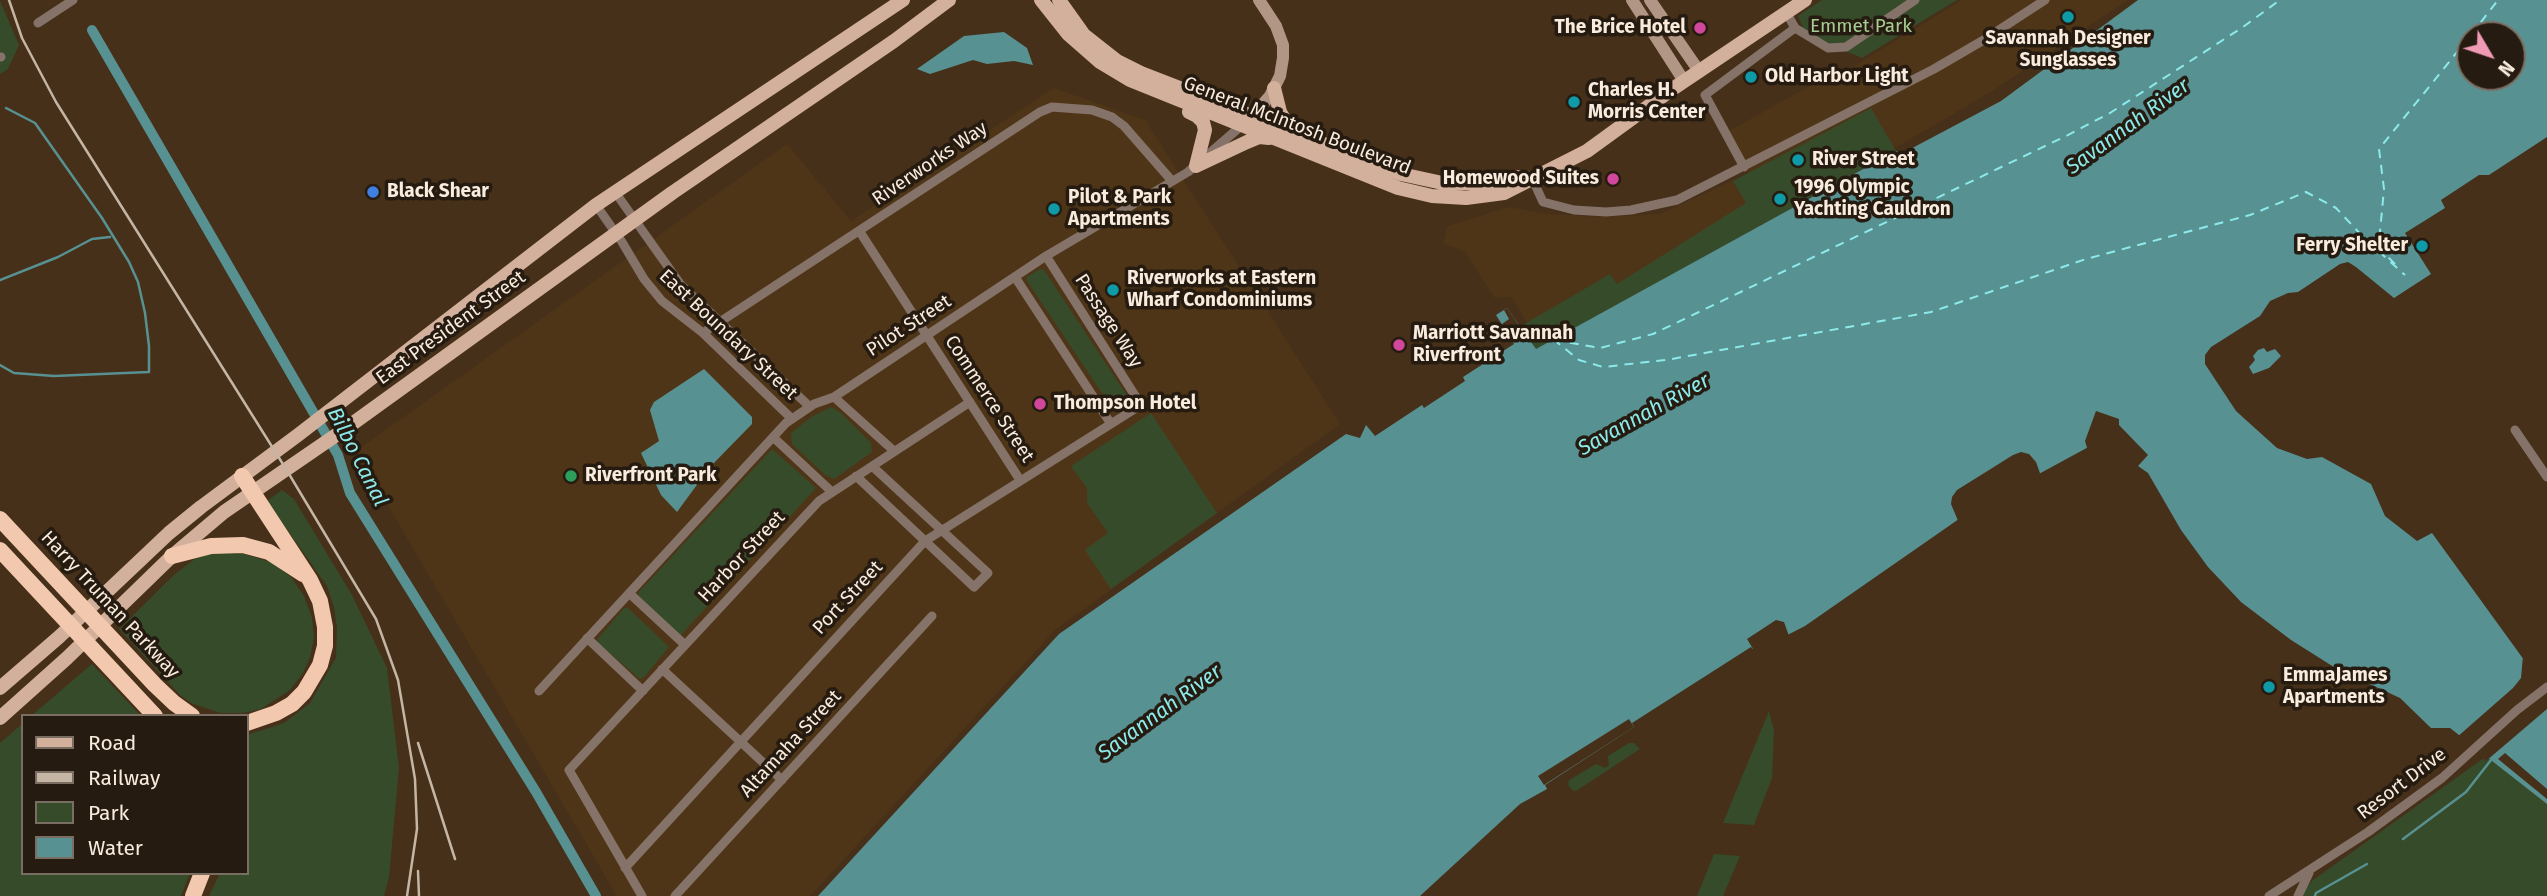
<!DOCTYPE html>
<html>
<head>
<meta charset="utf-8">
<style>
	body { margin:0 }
	#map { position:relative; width:2547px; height:896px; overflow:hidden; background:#463019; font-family:"Fira Sans",sans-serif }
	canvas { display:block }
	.legend { position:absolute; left:21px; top:714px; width:228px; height:161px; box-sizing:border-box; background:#251b10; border:2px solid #7a6e62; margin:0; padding:9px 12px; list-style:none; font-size:21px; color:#f9ebdd }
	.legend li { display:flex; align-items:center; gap:14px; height:35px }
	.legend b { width:35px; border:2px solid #7a6e62 }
	.north { position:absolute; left:2456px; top:21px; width:70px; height:70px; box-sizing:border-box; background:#251b10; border:2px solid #7a6e62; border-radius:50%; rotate:129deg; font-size:19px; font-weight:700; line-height:28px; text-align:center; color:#f9ebdd }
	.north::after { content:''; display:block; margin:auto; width:24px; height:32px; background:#f09ab6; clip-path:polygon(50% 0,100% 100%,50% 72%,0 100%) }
</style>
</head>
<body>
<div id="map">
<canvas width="2547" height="896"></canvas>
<ul class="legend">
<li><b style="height:9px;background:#d3b09b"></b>Road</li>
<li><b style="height:9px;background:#c5b5a4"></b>Railway</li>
<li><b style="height:19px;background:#364b2a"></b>Park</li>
<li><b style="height:19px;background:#589192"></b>Water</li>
</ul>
<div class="north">N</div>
</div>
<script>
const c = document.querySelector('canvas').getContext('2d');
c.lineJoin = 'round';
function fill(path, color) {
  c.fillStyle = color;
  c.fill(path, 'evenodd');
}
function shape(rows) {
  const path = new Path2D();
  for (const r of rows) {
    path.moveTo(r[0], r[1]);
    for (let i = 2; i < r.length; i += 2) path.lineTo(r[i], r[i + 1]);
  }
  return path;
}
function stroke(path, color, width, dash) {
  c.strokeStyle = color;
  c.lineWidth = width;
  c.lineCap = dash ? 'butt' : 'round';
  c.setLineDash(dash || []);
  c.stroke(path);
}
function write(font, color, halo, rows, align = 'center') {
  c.font = font + ' "Fira Sans",sans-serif';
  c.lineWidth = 7;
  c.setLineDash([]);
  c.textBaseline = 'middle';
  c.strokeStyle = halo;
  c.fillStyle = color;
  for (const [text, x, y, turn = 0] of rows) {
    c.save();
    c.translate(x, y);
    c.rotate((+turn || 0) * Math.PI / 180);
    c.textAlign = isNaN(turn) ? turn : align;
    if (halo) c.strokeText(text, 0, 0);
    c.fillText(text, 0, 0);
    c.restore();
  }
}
fill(shape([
	[1962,0,2128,0,1989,93,1895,148,1878,147,1537,338,1511,297,1495,298,1465,252,1443,243,1448,226,1509,207,1547,214,1601,217,1660,214,1749,173,1725,133,1819,81,1846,71],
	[1054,88,1145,120,1340,424,1055,630,810,896,617,896,356,451,787,144,851,221]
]), '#4f3517');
fill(shape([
	[1822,0,1957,0,1862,58,1826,43,1803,28,1798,16],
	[0,1,19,45,8,69,0,74],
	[1871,108,1896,151,1535,350,1521,326,1610,274,1617,284,1746,203,1733,181],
	[1040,269,1044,270,1128,397,1127,402,1116,409,1112,408,1027,281,1027,277],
	[831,407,841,413,871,443,872,452,834,479,825,475,792,444,791,433,811,417],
	[1151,413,1217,513,1111,589,1085,550,1108,533,1087,503,1087,488,1071,466],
	[772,449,816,488,680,636,641,600,638,593],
	[282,490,294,499,352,595,387,668,399,768,389,877,384,896,209,896,220,873,247,873,247,735,284,723,310,703,336,658,337,628,334,607,327,586,267,501],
	[220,552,244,554,273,563,291,577,304,596,312,618,314,638,310,657,303,673,290,690,261,709,243,713,220,713,191,703,180,695,119,629,175,574,196,558],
	[624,608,628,608,669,647,645,676,640,679,599,644,597,640],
	[92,664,141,716,31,716],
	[1769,711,1774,730,1772,778,1754,825,1723,823],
	[2547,713,2547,896,2303,896,2306,887,2313,880],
	[23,723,23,873,190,873,181,896,0,896,0,743],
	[1629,743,1634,743,1640,749,1576,791,1572,790,1568,785,1569,780,1596,764,1605,768,1609,765,1608,756],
	[1714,854,1740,856,1723,896,1697,896]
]), '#364b2a');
fill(shape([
	[2138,0,2547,0,2547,137,2489,175,2479,175,2441,200,2445,208,2405,233,2431,274,2394,298,2356,267,2348,262,2340,264,2298,292,2288,293,2270,301,2260,316,2211,347,2205,355,2205,364,2236,411,2277,448,2307,459,2322,457,2371,484,2385,516,2417,541,2432,533,2540,682,2547,688,2547,804,2450,728,2431,728,2400,698,2337,669,2291,640,2241,602,2208,567,2181,530,2148,473,2138,466,2139,456,2105,438,1969,512,1805,626,1770,644,1753,649,1751,647,1632,723,1634,727,1545,785,1547,789,1520,804,1420,896,818,896,1059,634,1346,434,1360,438,1366,425,1375,436,1422,405,1424,408,1465,381,1463,377,1514,344,1496,315,1507,308,1536,349,1896,151,1901,154,2001,101],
	[2470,35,2512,35,2512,77,2470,77],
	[1004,32,1027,48,1033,65,1014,61,987,64,973,60,930,74,917,69,964,36],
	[2264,348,2267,352,2275,349,2281,356,2269,368,2253,374,2249,367,2255,360,2253,356,2258,350],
	[704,369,752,417,752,424,710,467,677,512,661,495,641,453,659,441,650,410,654,402]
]), '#589192');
fill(shape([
	[1507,308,1525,334,1513,342,1502,324,1509,319,1504,310],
	[2096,411,2119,419,2119,425,2148,455,2138,466,2135,465,2136,458,2105,441,2088,451,2085,441],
	[2021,452,2029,454,2036,462,2041,476,1959,523,1951,504,1952,497,1957,490,2013,455],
	[2431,529,2435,530,2547,683,2547,709,2486,761,2456,738,2513,688,2521,678,2523,656],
	[1776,620,1784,622,1789,636,1772,647,1755,652,1747,639],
	[1629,719,1634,727,1544,785,1538,776],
	[2505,753,2547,789,2547,799,2498,759]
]), '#463019');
stroke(shape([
	[0,280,58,257,92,239,110,237],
	[0,365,14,373,54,376,149,372,149,346,145,313,138,282,129,262,102,218,35,123,6,108],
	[2403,839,2466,792,2491,760],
	[2315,896,2316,893,2367,864]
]), '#589192', 2.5);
stroke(shape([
	[92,30,338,455,350,493,536,792,596,896]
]), '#589192', 10);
stroke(shape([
	[2471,35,2498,0],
	[2395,264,2385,254,2379,242,2384,189,2379,149,2470,36],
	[1553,339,1579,360,1603,367,1666,360,1931,312,2086,259,2250,215,2306,192,2336,208,2365,239,2405,275],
	[1554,340,1600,348,1653,334,2066,136,2110,113,2243,27,2280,0]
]), '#8ceaeb', 2, [9, 7]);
stroke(shape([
	[1786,12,1795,28,1828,48,1846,47,1915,0],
	[38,23,73,0],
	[0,57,1,57],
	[1744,167,1705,95,1795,28],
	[1532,178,1543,202,1574,210,1606,212,1631,210,1677,200,1934,69,1982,41,2045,0],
	[615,192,681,285,810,407],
	[596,205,622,242,644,279,662,301,703,333,792,419],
	[860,232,1020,480],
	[1015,277,1111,424],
	[703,333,1040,112,1052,107,1092,110,1112,117,1124,126,1172,181],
	[834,397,894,451],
	[2515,430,2547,477],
	[773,437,832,492],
	[856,476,974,587,988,573,872,466],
	[629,593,684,644],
	[587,638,643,691],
	[662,669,782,780],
	[539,691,786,423,814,404,834,397,1046,256,1188,172,1241,126],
	[625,868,925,541,1141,405,1046,256],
	[642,896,569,770,819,501,970,402],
	[675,896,932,616],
	[2269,896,2368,832,2442,778,2517,710,2547,687],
	[2298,896,2309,873]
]), '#857369', 9);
stroke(shape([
	[1632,0,1684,81],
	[1650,0,1699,71],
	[1247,122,1270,96,1280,76,1283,58,1283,45,1276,26,1259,0]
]), '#b19685', 12);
stroke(shape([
	[1041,0,1068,34,1100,62,1130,80,1398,188,1432,196,1466,198,1504,193,1587,151,1671,90,1805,0],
	[1059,0,1084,35,1117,61,1141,73,1401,174,1447,184,1477,183,1514,177,1531,178],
	[1274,88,1280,112,1291,131],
	[1189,112,1197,116,1203,122,1205,130,1196,166],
	[1196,166,1247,142,1259,137,1269,138],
	[0,688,59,637,169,533,201,507,298,435,596,205,903,0],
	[0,718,67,658,172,556,224,512,345,429,672,193,894,41,949,0]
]), '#d3b09b', 14);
stroke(shape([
	[242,476,310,580,320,601,325,627,325,646,320,665,304,692,292,704,276,713,247,723],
	[172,556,211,546,243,545,269,552,303,574],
	[193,896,202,873]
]), '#f2c8ae', 16);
stroke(shape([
	[9,0,22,38,56,102,286,469,376,619,398,680,415,779,417,829,407,896],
	[418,743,455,859],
	[418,871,419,896]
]), '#c5b5a4', 2.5);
stroke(shape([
	[0,519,155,685,174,703,192,716],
	[0,550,155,716]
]), '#f2c8ae', 16);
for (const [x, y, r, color] of [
	[2068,17,7,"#0f9aa8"],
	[1700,28,7,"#d1479c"],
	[1751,77,7,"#0f9aa8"],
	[1574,102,7,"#0f9aa8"],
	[1798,160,7,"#0f9aa8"],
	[1613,179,7,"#d1479c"],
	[373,192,7,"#3f7fe0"],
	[1780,199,7,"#0f9aa8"],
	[1054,209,7,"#0f9aa8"],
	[2422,246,7,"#0f9aa8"],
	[1113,290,7,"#0f9aa8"],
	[1399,345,7,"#d1479c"],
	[1040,404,7,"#d1479c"],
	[571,476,7,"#2e9e5b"],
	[2269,687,7,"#0f9aa8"]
]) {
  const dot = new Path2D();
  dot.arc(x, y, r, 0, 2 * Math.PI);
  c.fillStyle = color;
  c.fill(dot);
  stroke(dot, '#251b10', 2.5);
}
write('19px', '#a7cd93', '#251b10', [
	["Emmet Park",1861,27]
]);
write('bold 19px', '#f9ebdd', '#251b10', [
	["The Brice Hotel",1686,28,"right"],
	["Savannah Designer",2068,39,"center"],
	["Sunglasses",2068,61,"center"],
	["Old Harbor Light",1765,77],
	["Charles H.",1588,91],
	["Morris Center",1588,113],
	["River Street",1812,160],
	["Homewood Suites",1599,179,"right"],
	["1996 Olympic",1794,188],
	["Yachting Cauldron",1794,210],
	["Black Shear",387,192],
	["Pilot & Park",1068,198],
	["Apartments",1068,220],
	["Ferry Shelter",2408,246,"right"],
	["Riverworks at Eastern",1127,279],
	["Wharf Condominiums",1127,301],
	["Marriott Savannah",1413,334],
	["Riverfront",1413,356],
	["Thompson Hotel",1054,404],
	["Riverfront Park",585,476],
	["EmmaJames",2283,676],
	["Apartments",2283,698]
], 'left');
write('19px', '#f9ebdd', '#251b10', [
	["General McIntosh Boulevard",1297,126,21],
	["Riverworks Way",930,164,-34],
	["Passage Way",1108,321,57],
	["Pilot Street",909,326,-33],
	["East President Street",451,328,-36],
	["East Boundary Street",728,335,43],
	["Commerce Street",989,399,57],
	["Harbor Street",742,557,-47],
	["Port Street",848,598,-47],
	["Harry Truman Parkway",110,605,47],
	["Altamaha Street",791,744,-47],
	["Resort Drive",2402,784,-37]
]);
write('italic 21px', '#8ceaeb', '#251b10', [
	["Savannah River",2128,127,-36],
	["Savannah River",1644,415,-29],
	["Bilbo Canal",357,457,63],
	["Savannah River",1160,713,-36]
]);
</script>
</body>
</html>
